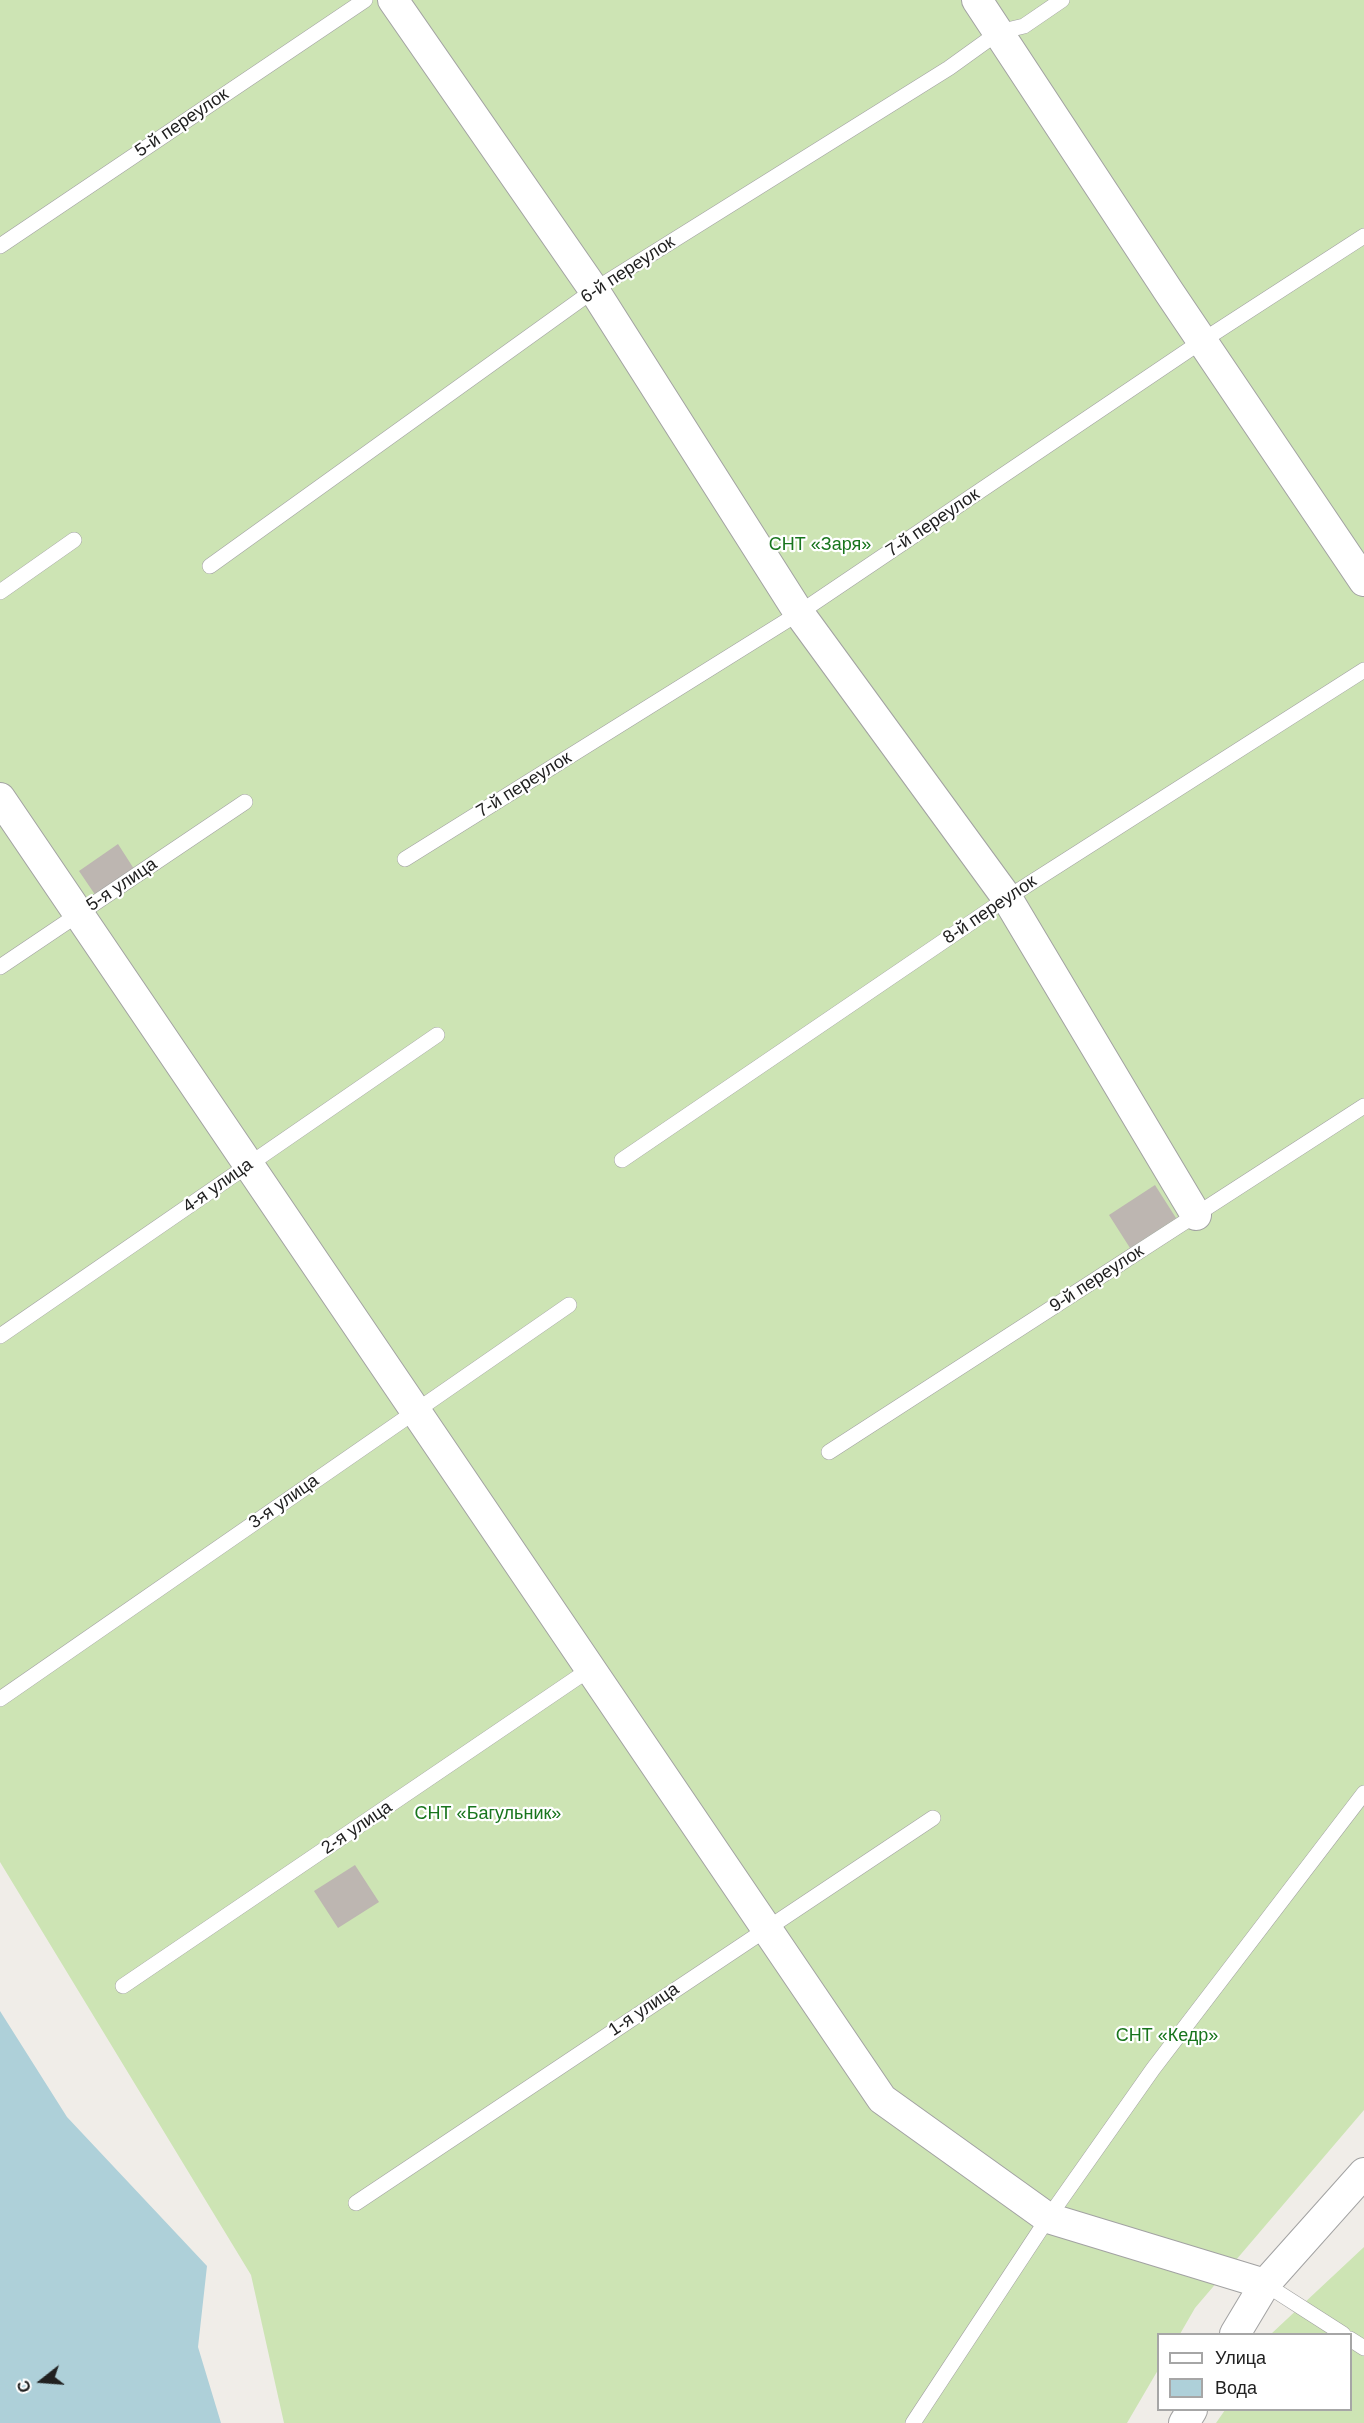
<!DOCTYPE html>
<html>
<head>
<meta charset="utf-8">
<style>
	body { margin:0 }
	#map { position:relative; width:1364px; height:2423px; overflow:hidden; background:#f0ede8; font-family:Helvetica,sans-serif }
	canvas { display:block }
	.legend { position:absolute; left:1157px; top:2333px; width:195px; height:78px; box-sizing:border-box; background:#fff; border:2px solid #a6a6a6; margin:0; padding:8px 10px; list-style:none; font-size:18px; color:#212121 }
	.legend li { display:flex; align-items:center; gap:12px; height:30px }
	.legend b { width:30px; border:2px solid #a6a6a6 }
	.north { position:absolute; left:12px; top:2351px; width:60px; height:60px; -webkit-text-stroke:4px #fff; paint-order:stroke; rotate:253deg; font-size:16px; font-weight:700; line-height:24px; text-align:center; color:#212121 }
	.north::after { content:''; display:block; margin:auto; width:21px; height:27px; background:#212121; clip-path:polygon(50% 0,100% 100%,50% 72%,0 100%) }
</style>
</head>
<body>
<div id="map">
<canvas width="1364" height="2423"></canvas>
<ul class="legend">
<li><b style="height:8px;background:#fff"></b>Улица</li>
<li><b style="height:16px;background:#aed0d9"></b>Вода</li>
</ul>
<div class="north">С</div>
</div>
<script>
const c = document.querySelector('canvas').getContext('2d');
c.lineJoin = 'round';
function fill(path, color) {
  c.fillStyle = color;
  c.fill(path, 'evenodd');
}
function shape(rows) {
  const path = new Path2D();
  for (const r of rows) {
    path.moveTo(r[0], r[1]);
    for (let i = 2; i < r.length; i += 2) path.lineTo(r[i], r[i + 1]);
  }
  return path;
}
function stroke(path, color, width, dash) {
  c.strokeStyle = color;
  c.lineWidth = width;
  c.lineCap = dash ? 'butt' : 'round';
  c.setLineDash(dash || []);
  c.stroke(path);
}
function write(font, color, halo, rows, align = 'center') {
  c.font = font + ' Helvetica,sans-serif';
  c.lineWidth = 4.5;
  c.setLineDash([]);
  c.textBaseline = 'middle';
  c.strokeStyle = halo;
  c.fillStyle = color;
  for (const [text, x, y, turn = 0] of rows) {
    c.save();
    c.translate(x, y);
    c.rotate((+turn || 0) * Math.PI / 180);
    c.textAlign = isNaN(turn) ? turn : align;
    if (halo) c.strokeText(text, 0, 0);
    c.fillText(text, 0, 0);
    c.restore();
  }
}
fill(shape([
	[0,0,1364,0,1364,2110,1195,2308,1180,2334,1158,2334,1158,2370,1127,2423,284,2423,251,2275,0,1862],
	[1364,2247,1364,2423,1216,2423,1225,2410,1350,2410,1350,2334,1271,2334]
]), '#cde4b4');
fill(shape([
	[0,2011,67,2117,207,2266,198,2347,221,2423,0,2423]
]), '#aed0d9');
fill(shape([
	[118,844,136,872,98,899,79,871],
	[1155,1185,1176,1218,1130,1248,1109,1215],
	[355,1865,379,1902,338,1928,314,1891]
]), '#bdb6b1');
const lane = shape([
	[0,246,365,0],
	[210,566,594,290,949,68,999,32,1024,26,1062,0],
	[0,592,74,540],
	[405,859,799,613,1202,341,1364,236],
	[0,967,245,802],
	[622,1160,1007,898,1364,670],
	[0,1336,437,1035],
	[829,1452,1364,1106],
	[0,1699,569,1305],
	[123,1986,590,1669],
	[356,2203,933,1818],
	[1265,2284,1343,2334],
	[1350,2339,1364,2348],
	[913,2423,1048,2218,1153,2069,1364,1793]
]);
const street = shape([
	[393,0,594,290,799,613,1007,898,1196,1215],
	[977,0,1169,292,1364,581],
	[0,798,882,2099,1048,2218,1265,2284],
	[1235,2334,1265,2284,1364,2173],
	[1184,2423,1192,2410]
]);
stroke(lane, '#a2a2a2', 16);
stroke(street, '#a2a2a2', 32);
stroke(lane, '#fff', 15);
stroke(street, '#fff', 30);
write('18px', '#212121', '#fff', [
	["5-й переулок",182,123,-34],
	["6-й переулок",628,270,-33],
	["7-й переулок",933,523,-34],
	["7-й переулок",524,785,-32],
	["5-я улица",122,885,-34],
	["8-й переулок",990,910,-34],
	["4-я улица",218,1186,-35],
	["9-й переулок",1097,1279,-33],
	["3-я улица",284,1502,-35],
	["2-я улица",357,1828,-34],
	["1-я улица",644,2010,-34]
]);
write('18px', '#18751d', '#fff', [
	["СНТ «Заря»",820,545],
	["СНТ «Багульник»",488,1814],
	["СНТ «Кедр»",1167,2036]
]);
</script>
</body>
</html>
